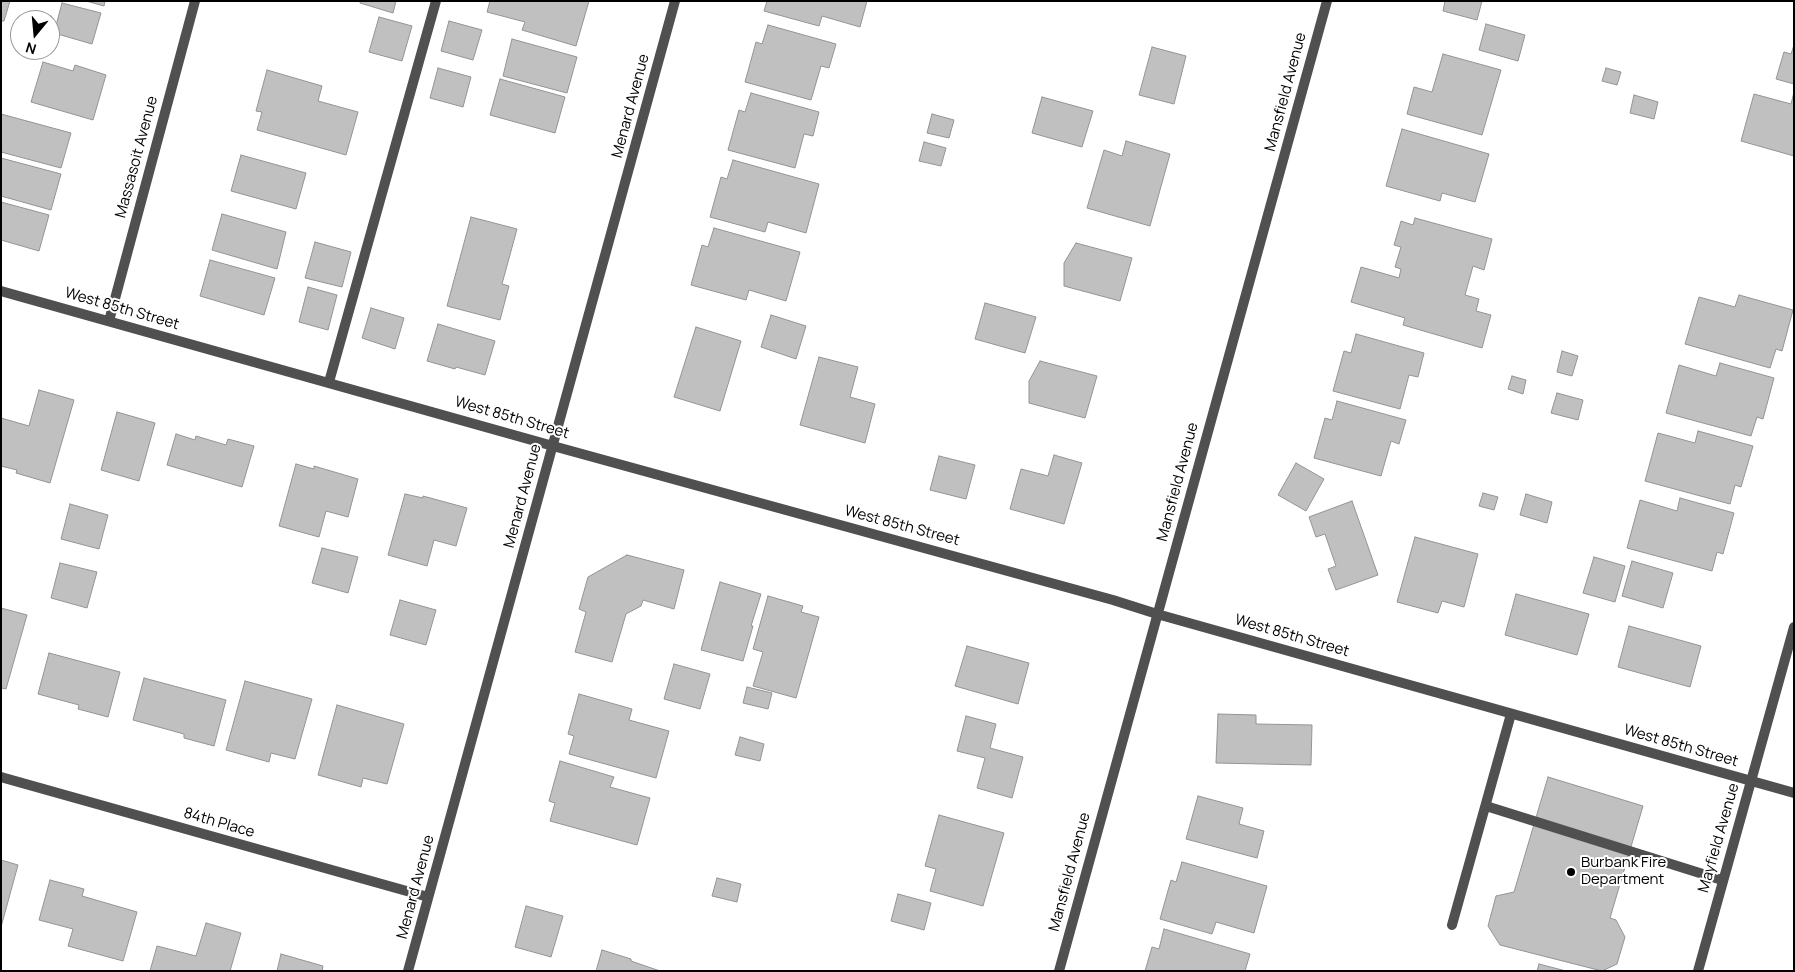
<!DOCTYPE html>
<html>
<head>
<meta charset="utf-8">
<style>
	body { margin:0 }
	#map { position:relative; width:1795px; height:972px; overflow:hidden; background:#fff; font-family:Manrope,sans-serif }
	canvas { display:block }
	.frame { position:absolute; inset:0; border:2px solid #000; pointer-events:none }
	.north { position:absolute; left:10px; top:10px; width:50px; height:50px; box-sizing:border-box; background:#fff; border:1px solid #999; border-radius:50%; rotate:197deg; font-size:14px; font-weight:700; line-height:20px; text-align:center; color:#000 }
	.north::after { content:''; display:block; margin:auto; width:18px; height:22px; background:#000; clip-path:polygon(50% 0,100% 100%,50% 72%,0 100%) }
</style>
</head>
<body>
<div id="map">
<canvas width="1795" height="972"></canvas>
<div class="frame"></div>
<div class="north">N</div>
</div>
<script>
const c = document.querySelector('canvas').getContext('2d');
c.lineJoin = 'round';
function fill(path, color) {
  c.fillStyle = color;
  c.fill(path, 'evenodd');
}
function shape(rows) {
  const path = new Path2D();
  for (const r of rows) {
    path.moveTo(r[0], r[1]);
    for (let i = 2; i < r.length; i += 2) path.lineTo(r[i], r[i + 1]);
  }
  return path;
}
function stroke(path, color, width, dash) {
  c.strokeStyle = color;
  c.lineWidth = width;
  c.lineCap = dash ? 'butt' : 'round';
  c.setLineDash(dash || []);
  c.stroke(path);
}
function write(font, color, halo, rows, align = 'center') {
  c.font = font + ' Manrope,sans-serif';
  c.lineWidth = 4;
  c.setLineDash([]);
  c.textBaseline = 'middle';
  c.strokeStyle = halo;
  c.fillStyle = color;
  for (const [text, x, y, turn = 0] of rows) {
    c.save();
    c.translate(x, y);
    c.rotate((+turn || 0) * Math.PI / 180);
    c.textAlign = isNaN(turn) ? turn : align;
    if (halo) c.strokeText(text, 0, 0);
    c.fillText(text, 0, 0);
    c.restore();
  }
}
const building = shape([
	[1,1,10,1,4,21,1,21,1,1],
	[86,1,105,1,104,6,86,1],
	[360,1,396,1,393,13,360,3,360,1],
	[490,1,589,1,576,46,522,30,525,22,487,12,490,1],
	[767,1,867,1,860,27,822,16,819,26,764,11,767,1],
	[1445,1,1482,1,1477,20,1443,11,1445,1],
	[62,3,101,13,92,44,54,33,62,3],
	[379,17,412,26,402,61,369,52,379,17],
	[449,21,482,30,473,60,441,51,449,21],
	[1486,24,1525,35,1518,61,1479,50,1486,24],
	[768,25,836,44,829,68,821,66,811,100,745,82,756,42,762,44,768,25],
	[512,39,577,57,567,93,503,76,512,39],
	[1794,45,1794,84,1776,79,1784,52,1791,54,1794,45],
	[1152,47,1186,56,1174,104,1139,95,1152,47],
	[1443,54,1501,70,1482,135,1407,114,1414,87,1432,92,1443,54],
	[43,62,73,71,75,65,106,75,93,120,31,102,43,62],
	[438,68,471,77,463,107,430,98,438,68],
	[1606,68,1621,72,1617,85,1602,81,1606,68],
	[267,70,322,86,318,101,358,112,346,155,257,130,262,112,256,111,267,70],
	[500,79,565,97,555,133,490,115,500,79],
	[1794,92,1794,156,1741,141,1754,94,1791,104,1794,92],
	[751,93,819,112,813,136,804,134,795,168,728,150,739,110,745,112,751,93],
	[1634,95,1658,102,1654,119,1630,113,1634,95],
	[1042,97,1093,111,1082,147,1032,133,1042,97],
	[1,114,71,133,61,168,1,152,1,114],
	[932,114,954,120,949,138,927,133,932,114],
	[1402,129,1489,154,1475,202,1442,193,1440,201,1386,186,1402,129],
	[1126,141,1170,154,1150,226,1087,208,1104,150,1122,156,1126,141],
	[924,142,946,148,941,166,919,161,924,142],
	[241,155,306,173,296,209,231,191,241,155],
	[1,158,61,174,51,210,1,196,1,158],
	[733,160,819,184,806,233,768,222,765,232,710,217,721,177,727,179,733,160],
	[1,202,49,215,39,251,1,240,1,202],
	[222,214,286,232,277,269,212,250,222,214],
	[471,217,517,229,502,284,509,286,500,320,447,306,471,217],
	[1415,218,1492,239,1484,270,1473,266,1465,295,1479,299,1476,311,1491,315,1482,348,1403,325,1405,318,1351,302,1361,267,1399,278,1401,269,1395,267,1401,247,1394,245,1401,221,1413,225,1415,218],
	[714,228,800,252,786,301,749,290,746,300,691,285,702,245,708,247,714,228],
	[315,242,351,252,342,287,305,278,315,242],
	[1076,243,1132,258,1120,301,1064,286,1064,263,1076,243],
	[210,260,275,278,264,315,200,296,210,260],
	[308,287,337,295,328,330,299,322,308,287],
	[1739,295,1793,310,1782,351,1776,349,1770,368,1685,344,1699,297,1735,307,1739,295],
	[985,303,1036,317,1025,353,975,339,985,303],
	[371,308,404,318,395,349,362,338,371,308],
	[771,315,806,326,796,359,761,347,771,315],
	[438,324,495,341,485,375,456,367,455,369,427,361,438,324],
	[696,327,741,341,720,411,674,397,696,327],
	[1356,334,1424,353,1418,377,1409,375,1400,409,1333,391,1344,351,1351,353,1356,334],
	[1562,351,1578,356,1572,376,1557,372,1562,351],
	[819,357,858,367,850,397,875,404,865,443,800,425,819,357],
	[1040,361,1097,376,1085,418,1029,403,1029,381,1040,361],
	[1720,363,1774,378,1763,419,1757,417,1751,436,1666,413,1679,365,1716,376,1720,363],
	[1512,376,1526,380,1523,394,1508,389,1512,376],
	[39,390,74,400,50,483,16,473,17,470,1,466,1,418,29,426,39,390],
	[1557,393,1583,400,1578,420,1551,413,1557,393],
	[1337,401,1406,420,1399,444,1391,441,1381,476,1314,458,1325,418,1332,420,1337,401],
	[117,412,155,423,139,481,101,470,117,412],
	[1698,431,1753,446,1741,487,1735,485,1730,504,1645,481,1658,433,1695,443,1698,431],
	[176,434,195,440,196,436,226,445,228,439,254,446,242,487,167,465,176,434],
	[1054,455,1082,463,1064,524,1010,509,1021,469,1048,476,1054,455],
	[939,456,975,465,966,499,930,490,939,456],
	[1296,463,1324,479,1306,511,1278,495,1296,463],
	[296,464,314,469,314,466,358,479,348,517,326,511,319,537,279,526,296,464],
	[1483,493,1498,497,1494,510,1479,506,1483,493],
	[405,494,423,498,423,496,467,508,456,546,434,540,427,566,388,555,405,494],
	[1526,494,1552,502,1547,523,1520,515,1526,494],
	[1680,498,1734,513,1723,554,1717,552,1712,571,1627,548,1640,500,1677,511,1680,498],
	[1352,501,1378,575,1336,590,1328,569,1336,566,1325,534,1316,537,1309,517,1352,501],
	[70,504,108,515,99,549,61,539,70,504],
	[1415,537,1478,554,1464,607,1442,601,1438,613,1397,602,1415,537],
	[322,548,358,557,348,593,312,583,322,548],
	[627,555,684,570,674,609,643,600,641,606,626,614,612,662,575,652,586,612,579,609,588,577,627,555],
	[1594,557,1625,566,1615,602,1583,593,1594,557],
	[1632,561,1673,573,1663,608,1622,596,1632,561],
	[60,563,97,572,87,608,51,598,60,563],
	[720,582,761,594,751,626,753,626,743,661,701,650,720,582],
	[1516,594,1589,614,1577,655,1505,635,1516,594],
	[768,596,803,606,801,612,819,617,796,698,753,686,763,652,753,649,768,596],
	[400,600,436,610,426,645,390,635,400,600],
	[1,608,27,615,6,689,1,688,1,608],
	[1629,626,1701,646,1690,687,1618,667,1629,626],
	[967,646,1029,663,1018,704,955,686,967,646],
	[49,653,120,672,108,717,78,709,79,705,38,694,49,653],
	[674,664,710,674,700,709,664,699,674,664],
	[144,678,226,700,214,746,184,738,184,734,133,720,144,678],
	[245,681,312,699,295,759,271,753,269,762,226,750,245,681],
	[747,687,772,693,768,709,743,703,747,687],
	[579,694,632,709,629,720,669,731,656,778,569,754,574,736,568,734,579,694],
	[337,705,404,724,387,784,363,778,361,787,318,775,337,705],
	[1218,714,1256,715,1256,724,1312,725,1311,765,1216,763,1218,714],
	[966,716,996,724,990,748,1023,757,1012,798,977,788,985,758,957,751,966,716],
	[740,737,764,744,760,761,735,755,740,737],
	[560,761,614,777,610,787,650,798,637,845,550,821,555,803,549,801,560,761],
	[1548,777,1643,806,1610,918,1616,920,1625,937,1617,964,1602,971,1500,945,1488,926,1496,896,1514,892,1548,777],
	[1198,796,1243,808,1239,824,1264,831,1257,858,1186,839,1198,796],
	[939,815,1004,833,983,906,930,891,936,869,925,866,939,815],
	[1,860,18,865,1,927,1,860],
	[1182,862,1267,886,1254,933,1216,922,1212,934,1160,919,1171,880,1176,882,1182,862],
	[717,878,741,884,737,902,712,896,717,878],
	[50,880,84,889,82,896,137,912,123,961,68,946,73,929,39,920,50,880],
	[898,894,931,903,924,930,891,921,898,894],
	[526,906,563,916,551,957,515,947,526,906],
	[206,923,241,933,230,971,150,971,157,946,196,956,206,923],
	[1164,929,1250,954,1245,971,1145,971,1152,947,1159,949,1164,929],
	[602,950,631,959,631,961,660,971,596,971,602,950],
	[281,954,323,966,322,971,277,971,281,954],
	[1539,964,1566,971,1537,971,1539,964]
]);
fill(building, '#c0c0c0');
stroke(building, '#949494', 1);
stroke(shape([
	[329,382,436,1],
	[1486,806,1722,880],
	[1452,925,1511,714]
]), '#505050', 10);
stroke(shape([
	[1,291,553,446,1113,600,1157,614,1794,793],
	[109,321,195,1],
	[1,777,428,897],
	[408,971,675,1],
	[1059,971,1327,1],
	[1698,971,1794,627]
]), '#505050', 10);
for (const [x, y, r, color] of [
	[1571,872,5,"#000"]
]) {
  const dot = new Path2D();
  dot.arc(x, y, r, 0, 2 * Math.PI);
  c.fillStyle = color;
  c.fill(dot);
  stroke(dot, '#fff', 2);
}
write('15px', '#000', '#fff', [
	["Mansfield Avenue",1286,92,-75],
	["Menard Avenue",631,106,-75],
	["Massasoit Avenue",137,157,-75],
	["West 85th Street",122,309,16],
	["West 85th Street",512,418,16],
	["Mansfield Avenue",1178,482,-75],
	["Menard Avenue",523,496,-75],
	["West 85th Street",902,526,15],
	["West 85th Street",1292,636,16],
	["West 85th Street",1681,746,16],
	["84th Place",219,823,16],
	["Mayfield Avenue",1719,838,-74],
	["Mansfield Avenue",1070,872,-75],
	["Menard Avenue",416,887,-75]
]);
write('15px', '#000', '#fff', [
	["Burbank Fire",1581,863],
	["Department",1581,880]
], 'left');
</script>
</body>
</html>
